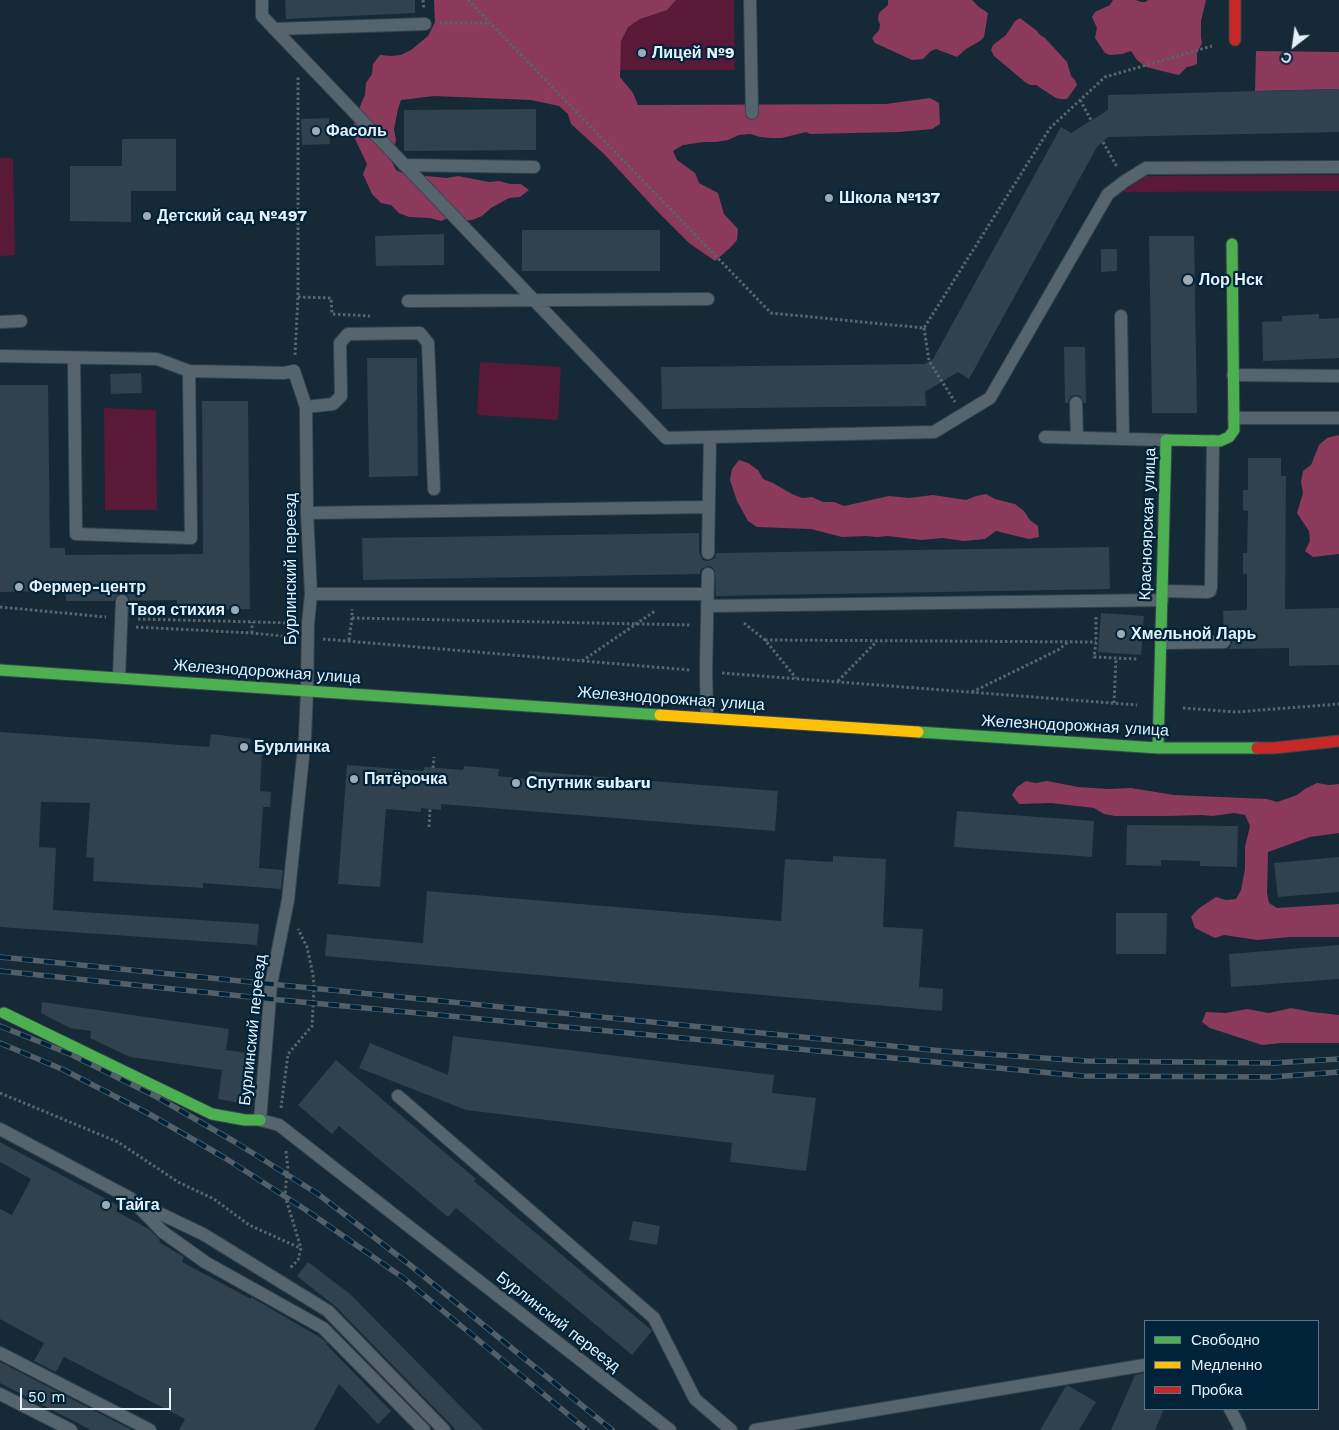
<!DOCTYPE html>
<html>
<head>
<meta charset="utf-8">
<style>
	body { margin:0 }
	#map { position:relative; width:1339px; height:1430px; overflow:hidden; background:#152a36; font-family:"Work Sans",sans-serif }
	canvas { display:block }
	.legend { position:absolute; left:1144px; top:1320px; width:175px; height:90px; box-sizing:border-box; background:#002339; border:1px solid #5b7587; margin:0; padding:6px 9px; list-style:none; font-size:15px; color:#e4f1fb }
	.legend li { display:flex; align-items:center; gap:10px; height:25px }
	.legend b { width:25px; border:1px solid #5b7587 }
	.north { position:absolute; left:1269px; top:20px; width:50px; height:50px; -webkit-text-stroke:4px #002339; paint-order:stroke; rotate:210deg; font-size:14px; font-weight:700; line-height:20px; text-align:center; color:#e4f1fb }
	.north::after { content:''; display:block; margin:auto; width:18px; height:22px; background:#e4f1fb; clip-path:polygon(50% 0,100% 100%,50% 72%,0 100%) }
	.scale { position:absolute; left:20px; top:1388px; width:151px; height:22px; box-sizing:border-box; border:2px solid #e4f1fb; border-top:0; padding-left:6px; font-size:15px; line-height:18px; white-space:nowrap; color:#e4f1fb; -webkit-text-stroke:4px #002339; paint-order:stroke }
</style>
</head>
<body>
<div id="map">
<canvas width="1339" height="1430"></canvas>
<ul class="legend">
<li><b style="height:6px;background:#4caf50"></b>Свободно</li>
<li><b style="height:6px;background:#ffc107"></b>Медленно</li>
<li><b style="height:6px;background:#c62828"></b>Пробка</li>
</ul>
<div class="north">С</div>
<div class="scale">50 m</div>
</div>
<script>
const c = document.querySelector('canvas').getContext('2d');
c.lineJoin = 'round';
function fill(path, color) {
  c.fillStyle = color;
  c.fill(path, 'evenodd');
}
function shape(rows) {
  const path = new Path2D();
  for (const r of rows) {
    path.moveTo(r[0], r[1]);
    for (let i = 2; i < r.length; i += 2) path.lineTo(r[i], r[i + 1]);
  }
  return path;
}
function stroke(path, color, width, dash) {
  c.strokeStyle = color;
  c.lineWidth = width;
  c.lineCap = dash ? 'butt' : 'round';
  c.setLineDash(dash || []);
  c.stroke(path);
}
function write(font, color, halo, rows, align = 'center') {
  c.font = font + ' "Work Sans",sans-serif';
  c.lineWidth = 4.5;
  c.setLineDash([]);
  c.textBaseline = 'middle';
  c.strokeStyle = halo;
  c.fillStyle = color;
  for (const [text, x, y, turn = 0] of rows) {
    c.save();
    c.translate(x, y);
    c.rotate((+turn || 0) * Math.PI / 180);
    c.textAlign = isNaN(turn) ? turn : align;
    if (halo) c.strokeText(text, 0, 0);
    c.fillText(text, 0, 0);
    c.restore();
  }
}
fill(shape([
	[586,0,734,0,735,70,586,70],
	[0,158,13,158,15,255,0,256],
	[1339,175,1339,191,1122,192,1146,176],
	[480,362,561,367,558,420,477,415],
	[104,408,156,410,157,510,105,510]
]), '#591937');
fill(shape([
	[434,0,676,0,667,10,640,19,628,27,621,41,620,77,633,93,638,105,886,104,930,98,939,103,940,124,932,129,899,132,810,134,806,132,782,138,771,138,760,137,750,134,739,135,728,140,716,142,704,142,683,145,673,151,677,160,695,173,699,183,718,193,724,214,738,229,737,240,731,247,715,261,689,243,658,212,604,154,571,124,568,114,559,106,531,100,434,96,401,100,398,109,394,129,396,140,391,160,396,170,405,174,447,178,458,176,489,182,499,181,510,184,521,184,529,190,520,197,509,198,491,208,482,216,472,220,462,221,451,217,441,221,430,218,409,217,399,213,391,205,381,203,372,194,363,174,367,164,353,135,354,124,361,104,365,95,366,83,372,74,373,64,380,55,391,56,401,55,411,50,428,36,435,22],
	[888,0,972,0,979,7,988,13,984,37,980,41,966,49,957,57,936,49,931,51,923,59,912,60,875,43,872,38,879,30,880,25,878,19,879,13,888,5],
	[1113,0,1136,0,1141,2,1146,2,1148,0,1206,0,1201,21,1201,37,1202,43,1197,53,1197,64,1192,66,1187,67,1179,75,1174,74,1146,67,1137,60,1131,51,1122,54,1110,55,1105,53,1095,38,1097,28,1092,17,1095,12,1110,5],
	[1020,18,1037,31,1040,35,1045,38,1067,62,1071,76,1075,80,1077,85,1067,99,1061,99,1056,98,1036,85,1030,85,1025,82,994,56,991,50,993,45,1006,35,1015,21],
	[1256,51,1339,52,1339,89,1255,91],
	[1338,435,1339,436,1339,554,1313,557,1305,551,1310,541,1309,531,1297,513,1303,493,1301,482,1303,471,1311,465,1319,445,1327,438],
	[739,460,748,463,758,470,763,479,773,483,792,494,802,498,812,497,823,502,834,502,844,506,889,496,909,498,933,495,966,500,976,496,986,494,995,499,1015,504,1024,511,1030,520,1038,526,1039,537,1029,539,996,531,985,539,964,541,943,538,921,540,888,536,877,537,866,536,842,537,811,529,757,527,748,521,737,501,730,480,732,469],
	[1026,781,1036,783,1047,781,1078,787,1109,789,1131,788,1174,795,1267,799,1277,802,1297,795,1305,789,1317,783,1329,785,1339,784,1339,833,1310,837,1268,852,1267,893,1269,903,1277,908,1339,904,1339,937,1290,937,1257,940,1224,935,1215,938,1195,928,1191,917,1198,909,1216,897,1226,900,1236,899,1241,890,1245,869,1245,847,1250,826,1245,815,1234,813,1212,816,1201,815,1168,816,1115,816,1104,814,1094,808,1051,803,1019,804,1012,795,1017,787],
	[1291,1008,1312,1012,1339,1015,1339,1043,1282,1043,1262,1045,1210,1028,1202,1022,1206,1012,1226,1013,1247,1009,1269,1013]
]), '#8b3a5b');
fill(shape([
	[285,0,415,0,415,13,286,19],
	[1339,89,1339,132,1108,137,1097,147,969,379,958,372,925,392,926,406,662,409,661,367,925,364,933,359,1061,127,1071,133,1108,110,1108,95],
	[536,109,536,150,404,151,404,110],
	[329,118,330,144,302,145,301,119],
	[122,139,176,139,176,191,131,191,131,222,70,221,70,166,122,166],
	[522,230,660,230,660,271,522,271],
	[444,234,444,265,376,266,375,236],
	[1149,236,1194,236,1197,413,1152,413],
	[1101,249,1117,249,1117,271,1101,272],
	[1319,314,1319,319,1339,318,1339,358,1263,361,1262,322,1282,321,1282,316],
	[1064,347,1085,347,1086,403,1084,403,1080,396,1076,395,1071,396,1068,403,1065,403],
	[367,358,417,358,418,476,369,477],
	[141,373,142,393,111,394,110,374],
	[0,385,48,385,50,548,65,548,65,555,203,554,202,401,248,401,250,609,177,610,177,600,130,601,127,594,123,593,118,594,114,601,66,601,65,591,0,592],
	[1248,458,1281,458,1281,476,1286,476,1285,609,1339,608,1339,665,1289,666,1289,648,1228,649,1231,646,1232,641,1228,635,1224,634,1223,611,1247,610,1247,574,1243,574,1243,553,1247,553,1248,511,1243,510,1243,490,1248,490],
	[699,533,699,553,703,560,707,561,711,560,715,558,716,553,1109,547,1110,589,716,596,715,571,712,567,708,566,701,569,700,574,363,580,362,538],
	[1101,613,1144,616,1141,655,1098,652],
	[0,732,209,747,211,734,251,739,249,751,262,753,260,791,271,792,270,807,263,807,259,868,283,870,281,889,203,883,203,888,93,881,94,858,86,857,90,803,41,802,39,847,56,848,53,910,259,924,257,945,0,927],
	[347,765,424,771,424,767,463,770,464,766,499,769,498,776,528,779,529,771,778,791,775,831,441,804,441,810,421,808,421,812,386,809,380,887,338,884],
	[957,811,1094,821,1092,857,954,847],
	[1127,825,1238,826,1237,867,1200,866,1200,861,1161,860,1161,866,1126,865],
	[833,856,886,859,883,927,923,929,919,987,943,989,942,1011,325,956,327,934,423,943,427,891,781,921,785,859,833,862],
	[1339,857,1339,892,1278,897,1274,863],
	[1116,913,1167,913,1166,954,1116,954],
	[1339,945,1339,979,1231,987,1229,954],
	[42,1002,229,1029,226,1050,248,1053,240,1103,218,1099,222,1070,130,1057,90,1038,91,1031,70,1028,41,1013],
	[453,1036,774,1075,772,1093,816,1098,806,1171,730,1162,732,1143,466,1110,359,1068,370,1043,448,1075],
	[336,1060,476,1179,474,1181,650,1329,652,1331,632,1355,456,1208,448,1217,339,1126,332,1134,298,1105],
	[0,1142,119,1206,116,1211,149,1229,160,1240,159,1242,184,1257,182,1262,251,1299,251,1297,321,1338,327,1343,326,1344,391,1411,378,1424,339,1384,314,1430,179,1430,185,1419,64,1357,56,1372,34,1361,44,1343,0,1319,0,1209,12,1215,31,1179,0,1162],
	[633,1221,660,1226,657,1245,629,1240],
	[308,1262,350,1294,484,1430,456,1430,335,1306,297,1276],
	[0,1362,132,1430,91,1430,0,1383],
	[1145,1373,1145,1409,1164,1409,1155,1430,1111,1430,1135,1375],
	[1066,1386,1069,1386,1096,1402,1079,1430,1040,1430]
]), '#2f424e');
const lane = shape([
	[262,0,262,16,666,438,934,432,990,398,1108,194,1125,181,1146,168,1339,167],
	[750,0,752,113],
	[274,29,425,24],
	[404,165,534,167],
	[408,301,708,299],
	[1121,316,1123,439],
	[0,322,21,321],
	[0,356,157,359,189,371,284,373,294,371,306,407,307,513,311,594,308,624,307,691,305,737,288,900,271,984,260,1120,279,1125,670,1430],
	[74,358,76,534,191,538,189,371],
	[1233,375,1339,376],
	[1076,403,1077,438],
	[306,407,333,404,341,396,340,343,348,334,420,333,428,343,434,489],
	[1234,418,1339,418],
	[1045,437,1166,440],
	[307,513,709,507],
	[708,553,710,437],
	[1162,591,1207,592,1210,591,1211,587,1213,441],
	[311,594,707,594],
	[707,606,1162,600],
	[1161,643,1224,642],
	[119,677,122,601],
	[707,717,706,671,708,574],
	[398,1096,654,1318,695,1399,731,1430],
	[0,1129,130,1198,163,1232,205,1262,323,1328,424,1430],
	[140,1204,203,1234,328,1311,444,1430],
	[0,1353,150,1430],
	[0,1394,71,1430],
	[1230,1409,1239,1426,1240,1430],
	[755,1430,1145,1365]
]);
const fast = shape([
	[0,670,660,715],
	[918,732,1158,748,1257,748],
	[1158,748,1166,440,1220,441,1229,437,1234,430,1232,244],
	[4,1013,212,1114,245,1120,260,1120]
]);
const slow = shape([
	[660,715,918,732]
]);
const jam = shape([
	[1235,0,1235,40],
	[1257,748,1274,748,1339,741]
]);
stroke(lane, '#35454f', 14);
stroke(fast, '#35454f', 13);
stroke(slow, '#35454f', 13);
stroke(jam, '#35454f', 13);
stroke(shape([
	[423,0,424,9],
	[468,0,771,313,924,328,1050,128,1105,77,1212,46],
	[440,23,490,23],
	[1080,100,1091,120],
	[1103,142,1117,167],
	[298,297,331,298,332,314,370,316],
	[924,328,929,361,955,402],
	[295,355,298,297,298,77],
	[0,607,106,617],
	[1096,617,1096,642,1094,657,1137,659],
	[352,618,691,625],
	[138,619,294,623],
	[744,623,765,640,796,678],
	[136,627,252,633,292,637],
	[252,633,252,622],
	[323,639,690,670],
	[349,640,352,618,352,609],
	[765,640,1096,642],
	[582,661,655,611],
	[722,673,1137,705],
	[838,681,877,641],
	[972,692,1058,650,1068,642],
	[1114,703,1116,658],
	[1183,708,1236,712,1339,704],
	[433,768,434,757],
	[429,827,430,809],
	[0,1093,118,1142,178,1182,214,1199,249,1225,300,1248],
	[281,1108,288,1054,312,1026,314,988,313,975,307,947,298,929],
	[286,1151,288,1169,287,1172,285,1196,301,1248,298,1260,290,1268]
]), '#57656c', 3, [2.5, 2.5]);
stroke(lane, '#56646d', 12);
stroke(fast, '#4caf50', 11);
stroke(slow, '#ffc107', 11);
stroke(jam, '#c62828', 11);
const rail = shape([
	[0,957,942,1051,1086,1061,1273,1063,1339,1059],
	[0,971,270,999,1083,1076,1272,1077,1339,1072],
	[0,1026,70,1054,157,1097,235,1142,318,1194,410,1265,612,1430],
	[0,1043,64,1070,151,1115,225,1158,306,1210,402,1277,587,1430]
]);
stroke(rail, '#516069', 5.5);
stroke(rail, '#002339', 4, [11]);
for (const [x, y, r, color] of [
	[642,53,5,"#9cabb6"],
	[316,131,5,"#9cabb6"],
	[829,198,5,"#9cabb6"],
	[147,216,5,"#9cabb6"],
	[1188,280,6,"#9cabb6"],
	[19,587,5,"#9cabb6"],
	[235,610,5,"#9cabb6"],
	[1121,634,5,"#9cabb6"],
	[244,747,5,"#9cabb6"],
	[354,779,5,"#9cabb6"],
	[516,783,5,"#9cabb6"],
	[106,1205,5,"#9cabb6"]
]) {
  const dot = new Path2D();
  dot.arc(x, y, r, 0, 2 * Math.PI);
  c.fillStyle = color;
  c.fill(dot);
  stroke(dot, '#002339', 2);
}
write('bold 16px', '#e4f1fb', '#002339', [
	["Лицей №9",652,53],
	["Фасоль",326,131],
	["Школа №137",839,198],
	["Детский сад №497",157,216],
	["Лор Нск",1199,280],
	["Фермер-центр",29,587],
	["Твоя стихия",225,610,"right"],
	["Хмельной Ларь",1131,634],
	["Бурлинка",254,747],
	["Пятёрочка",364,779],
	["Спутник subaru",526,783],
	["Тайга",116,1205]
], 'left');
write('16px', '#e4f1fb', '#002339', [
	["Красноярская улица",1148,524,-88],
	["Бурлинский переезд",291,569,-90],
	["Железнодорожная улица",267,672,4],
	["Железнодорожная улица",671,699,4],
	["Железнодорожная улица",1075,726,3],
	["Бурлинский переезд",253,1030,-84],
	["Бурлинский переезд",558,1322,38]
]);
</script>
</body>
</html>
